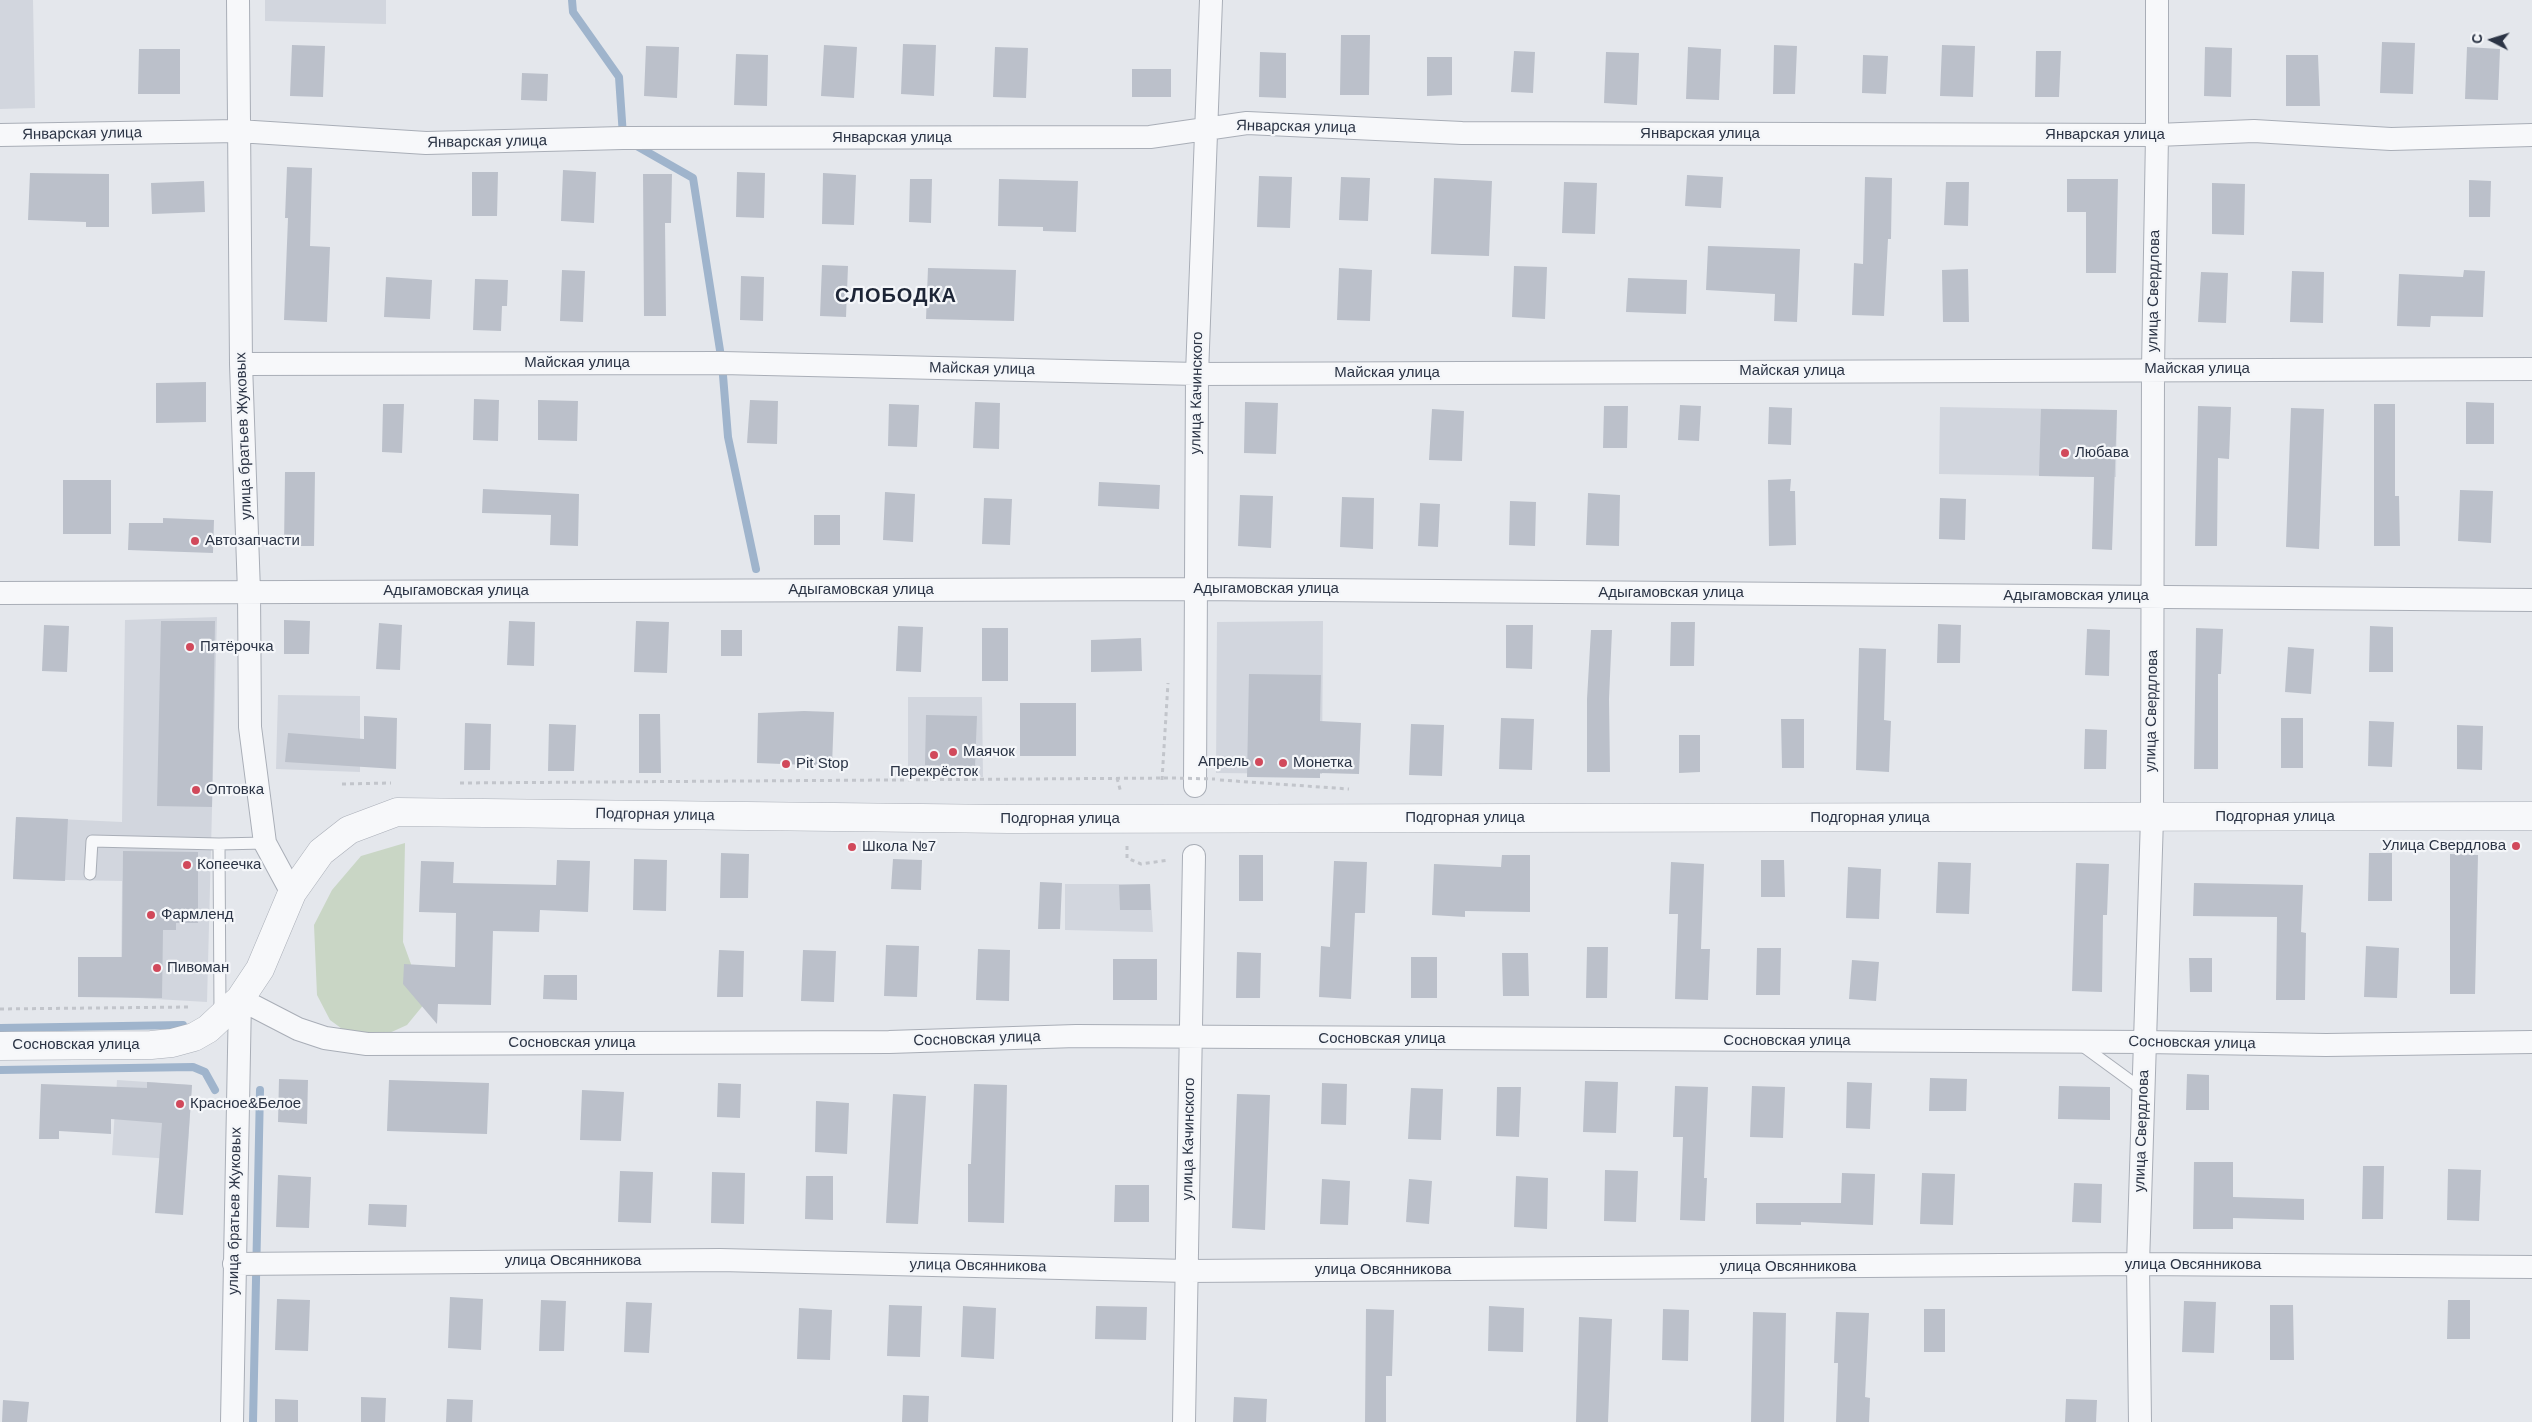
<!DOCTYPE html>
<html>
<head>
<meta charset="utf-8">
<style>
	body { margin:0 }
	#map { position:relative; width:2532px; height:1422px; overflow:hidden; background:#e4e7ec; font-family:Helvetica,sans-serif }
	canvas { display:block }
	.north { position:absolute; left:2467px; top:15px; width:50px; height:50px; -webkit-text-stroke:4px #f4f6f9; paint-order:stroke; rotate:275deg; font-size:14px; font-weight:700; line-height:20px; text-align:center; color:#2b3445 }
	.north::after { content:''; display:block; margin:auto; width:18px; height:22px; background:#2b3445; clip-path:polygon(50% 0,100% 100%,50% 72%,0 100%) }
</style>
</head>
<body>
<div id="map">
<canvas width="2532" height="1422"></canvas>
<div class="north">С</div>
</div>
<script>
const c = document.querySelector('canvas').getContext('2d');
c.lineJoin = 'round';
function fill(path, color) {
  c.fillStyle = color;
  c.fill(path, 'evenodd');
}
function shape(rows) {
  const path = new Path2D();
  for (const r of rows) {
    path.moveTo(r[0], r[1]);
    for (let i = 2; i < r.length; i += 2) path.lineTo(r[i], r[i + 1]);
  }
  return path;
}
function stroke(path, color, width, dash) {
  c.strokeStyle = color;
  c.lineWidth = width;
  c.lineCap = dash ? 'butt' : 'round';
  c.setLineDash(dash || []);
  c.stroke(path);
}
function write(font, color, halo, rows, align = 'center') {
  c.font = font + ' Helvetica,sans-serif';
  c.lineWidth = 4.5;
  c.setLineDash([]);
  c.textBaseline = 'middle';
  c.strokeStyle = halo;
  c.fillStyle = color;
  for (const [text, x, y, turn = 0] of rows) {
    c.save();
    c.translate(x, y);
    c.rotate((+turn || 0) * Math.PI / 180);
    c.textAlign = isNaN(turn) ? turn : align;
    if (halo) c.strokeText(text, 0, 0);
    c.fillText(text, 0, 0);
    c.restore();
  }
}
fill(shape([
	[0,0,33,0,35,108,0,109],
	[265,0,386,0,386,24,265,21],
	[1940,407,2117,410,2116,477,1939,474],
	[217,617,207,1002,121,997,122,881,13,879,16,817,122,822,125,620],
	[1323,621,1322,774,1216,773,1217,622],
	[278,695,360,696,360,772,276,769],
	[908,697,982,697,983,777,908,777],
	[1065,884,1150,884,1153,932,1065,930],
	[117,1080,192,1085,187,1160,112,1155]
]), '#d2d6de');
fill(shape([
	[405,843,403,942,425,1003,407,1025,385,1035,349,1034,330,1020,317,995,314,925,332,890,361,856]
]), '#c9d6c5');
stroke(shape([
	[572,0,573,12,619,77,623,136],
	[635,145,693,178,722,363,728,437,756,569],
	[0,1028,183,1025],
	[0,1070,193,1067,205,1072,215,1090],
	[253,1422,260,1090]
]), '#9fb4cc', 8);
fill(shape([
	[1341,35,1370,35,1369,95,1340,95],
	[2382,42,2415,43,2413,94,2380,93],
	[903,44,936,45,934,96,901,94],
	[292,45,325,46,323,97,290,96],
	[824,45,857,47,854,98,821,96],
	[1774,45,1797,46,1795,94,1773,94],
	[1942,45,1975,46,1973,97,1940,96],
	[646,46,679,47,677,98,644,96],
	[995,47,1028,48,1026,98,993,97],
	[1688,47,1721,49,1719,100,1686,99],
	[2205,47,2232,48,2231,97,2204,96],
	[2467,47,2500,49,2498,100,2465,99],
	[139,49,180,49,180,94,138,94],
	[1514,51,1535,52,1533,93,1511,92],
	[2036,51,2061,51,2059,97,2035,97],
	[1260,52,1286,53,1286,98,1259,97],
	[1606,52,1639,53,1637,105,1604,103],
	[736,54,768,55,767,106,734,105],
	[1863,55,1888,56,1886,94,1862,93],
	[2286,55,2318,55,2320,106,2286,106],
	[1427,57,1452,57,1452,95,1427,96],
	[1132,69,1171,69,1171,97,1132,97],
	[522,73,548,74,547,101,521,100],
	[287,167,312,168,310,246,330,247,327,322,284,320,288,218,285,218],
	[563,170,596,172,594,223,561,221],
	[472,172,498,172,497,216,472,216],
	[737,172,765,173,764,218,736,217],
	[30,173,109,174,109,227,86,227,86,222,28,220],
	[823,173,856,175,854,225,822,224],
	[643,174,672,174,671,223,665,223,666,316,644,316],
	[1687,175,1723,177,1721,208,1685,206],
	[1259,176,1292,177,1290,228,1257,227],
	[1341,177,1370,178,1368,221,1339,220],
	[1865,177,1892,178,1891,239,1888,239,1884,316,1852,315,1854,263,1863,264],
	[1434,178,1492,181,1489,256,1431,254],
	[910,179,932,179,931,223,909,222],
	[999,179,1078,181,1076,232,1043,231,1043,227,998,226],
	[2067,179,2118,179,2116,273,2086,273,2086,212,2067,212],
	[2469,180,2491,181,2490,217,2469,217],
	[204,181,205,212,152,214,151,183],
	[1564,182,1597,183,1595,234,1562,233],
	[1946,182,1969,182,1968,226,1944,225],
	[2212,183,2245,184,2244,235,2212,234],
	[1708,246,1800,249,1797,322,1774,321,1775,294,1706,290],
	[822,265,848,266,846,317,820,316],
	[1514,266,1547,267,1545,319,1512,317],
	[928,268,1016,270,1014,321,926,319],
	[1339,268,1372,270,1370,321,1337,320],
	[1968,269,1969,322,1943,322,1942,270],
	[562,270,585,271,583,322,560,321],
	[2464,270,2485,271,2483,317,2431,316,2430,327,2397,326,2399,274,2463,277],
	[2292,271,2324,272,2323,323,2290,322],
	[2201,272,2228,273,2226,323,2198,322],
	[741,276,764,277,763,321,740,320],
	[386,277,432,280,430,319,384,317],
	[1628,278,1687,280,1686,314,1626,312],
	[475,279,508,280,507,306,502,306,501,331,473,330],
	[206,382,206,422,156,423,156,383],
	[474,399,499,400,498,441,473,440],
	[538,400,578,401,577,441,538,440],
	[750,400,778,401,777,444,747,443],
	[975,402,1000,403,999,449,973,448],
	[1245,402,1278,403,1276,454,1244,453],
	[2466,402,2494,403,2494,444,2466,444],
	[383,404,404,404,402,453,382,452],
	[889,404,919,405,917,447,888,446],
	[2374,404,2395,404,2395,496,2399,496,2400,546,2374,546],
	[1680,405,1701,406,1699,441,1678,440],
	[1604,406,1628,406,1627,448,1603,448],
	[2198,406,2231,407,2229,459,2218,458,2217,546,2195,546],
	[1769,407,1792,408,1791,445,1768,444],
	[2291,408,2324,409,2319,549,2286,547],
	[1432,409,1464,411,1462,461,1429,460],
	[2041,409,2117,410,2112,550,2092,549,2094,477,2039,476],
	[285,472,315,472,314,546,284,546],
	[1791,479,1790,491,1795,491,1796,545,1769,546,1768,480],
	[63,480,111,480,111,534,63,534],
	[1099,482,1160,485,1159,509,1098,506],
	[483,489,579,494,578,546,550,545,551,515,482,513],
	[2460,490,2493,491,2491,543,2458,541],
	[885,492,915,494,913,542,883,540],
	[1588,493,1620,495,1619,546,1586,545],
	[1240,495,1273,496,1271,548,1238,546],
	[1342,497,1374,498,1373,549,1340,547],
	[984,498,1012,499,1010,545,982,544],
	[1940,498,1966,499,1965,540,1939,539],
	[1510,501,1536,502,1535,546,1509,545],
	[1420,503,1440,504,1438,547,1418,546],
	[814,515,840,515,840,545,814,545],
	[163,518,214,520,213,553,128,550,129,523,163,523],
	[284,620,310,621,309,654,284,654],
	[161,621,215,621,212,807,157,806],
	[509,621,535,622,534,666,507,665],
	[636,621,669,622,667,673,634,672],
	[1671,622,1695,622,1694,666,1670,666],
	[379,623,402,625,400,670,376,669],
	[1938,624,1961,625,1960,663,1937,663],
	[44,625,69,626,67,672,42,671],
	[1506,625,1533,625,1532,669,1506,668],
	[898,626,923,627,921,672,896,671],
	[2370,626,2393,627,2393,672,2369,672],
	[982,628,1008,628,1008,681,982,681],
	[2196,628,2223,629,2221,674,2218,674,2218,769,2194,769],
	[2087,629,2110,630,2109,676,2085,675],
	[721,630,742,630,742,656,721,656],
	[1591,630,1612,630,1609,699,1610,772,1587,772,1587,699],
	[1141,638,1142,671,1091,672,1091,640],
	[2288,647,2314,649,2311,694,2285,692],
	[1859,648,1886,649,1884,720,1891,721,1889,772,1856,770],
	[1249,674,1321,675,1320,721,1361,723,1359,774,1320,773,1320,778,1247,777],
	[1020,703,1076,703,1076,756,1020,756],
	[804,711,834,712,832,766,757,763,758,713],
	[639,714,660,714,661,773,639,773],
	[926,715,977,716,975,766,925,765],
	[364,716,397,718,396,769,285,762,288,733,364,739],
	[1501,718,1534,719,1532,770,1499,769],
	[2281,718,2303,718,2303,768,2281,768],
	[1781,719,1804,719,1804,768,1782,768],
	[2369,721,2394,722,2392,767,2368,766],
	[465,723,491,724,490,770,464,770],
	[549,724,576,725,574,771,548,771],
	[1411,724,1444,725,1442,776,1409,775],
	[2457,725,2483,726,2482,770,2457,769],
	[2085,729,2107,730,2106,769,2084,769],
	[1679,735,1700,735,1700,772,1679,773],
	[16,817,68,819,65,881,13,879],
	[123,851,198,852,198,923,176,923,176,930,163,930,162,998,78,997,78,957,122,957],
	[721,853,749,854,748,898,720,898],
	[2369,853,2392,853,2392,901,2368,901],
	[2450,854,2478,855,2475,994,2450,994],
	[1239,855,1263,855,1263,901,1239,901],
	[1502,855,1530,855,1530,912,1465,911,1465,917,1432,915,1434,864,1501,867],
	[634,859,667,860,666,911,633,910],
	[893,859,922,860,921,890,891,889],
	[557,860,590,861,588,912,540,910,539,932,493,931,491,1005,438,1004,437,1024,403,984,404,964,455,967,456,913,419,912,421,861,454,862,453,883,556,885],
	[1761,860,1784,860,1785,897,1761,897],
	[1334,861,1367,862,1365,913,1355,913,1351,999,1319,997,1321,946,1330,947],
	[1671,862,1704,864,1701,949,1710,949,1708,1000,1675,999,1678,914,1669,914],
	[1938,862,1971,863,1969,914,1936,913],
	[2076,863,2109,864,2107,915,2103,915,2102,992,2072,991],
	[1848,867,1881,869,1879,919,1846,918],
	[1040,882,1062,883,1060,929,1038,929],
	[2194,883,2303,885,2301,932,2306,933,2305,1000,2276,1000,2277,917,2193,916],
	[1150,884,1151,910,1120,910,1119,885],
	[886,945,919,946,917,997,884,996],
	[2366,946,2399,948,2397,998,2364,997],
	[1587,947,1608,947,1607,998,1586,998],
	[1757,948,1781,948,1780,995,1756,995],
	[978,949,1010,950,1009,1001,976,1000],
	[719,950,744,951,743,997,717,997],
	[803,950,836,951,834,1002,801,1001],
	[1237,952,1261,953,1260,998,1236,998],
	[1502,953,1528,953,1529,996,1503,996],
	[1411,957,1437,957,1437,998,1411,998],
	[2189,958,2212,958,2212,992,2190,992],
	[1113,959,1157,959,1157,1000,1113,1000],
	[1852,960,1879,962,1876,1001,1849,999],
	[544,975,577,975,577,1000,543,999],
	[2187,1074,2209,1075,2209,1110,2186,1110],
	[1930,1078,1967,1079,1966,1111,1929,1111],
	[279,1079,308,1080,307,1124,278,1122],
	[389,1080,489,1083,487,1134,387,1131],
	[1585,1081,1618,1082,1616,1133,1583,1132],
	[147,1082,192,1085,183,1215,155,1213,162,1123,111,1119,111,1134,59,1131,59,1139,39,1139,41,1084,147,1088],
	[1847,1082,1872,1083,1870,1129,1846,1128],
	[718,1083,741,1084,740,1118,717,1117],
	[1322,1083,1347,1084,1346,1125,1321,1124],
	[974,1084,1007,1085,1004,1223,968,1222,968,1164,971,1164],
	[1675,1086,1708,1087,1704,1178,1707,1178,1705,1221,1680,1220,1683,1137,1673,1137],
	[1752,1086,1785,1087,1783,1138,1750,1137],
	[2059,1086,2110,1087,2110,1120,2058,1119],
	[1497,1087,1521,1087,1519,1137,1496,1136],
	[1411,1088,1443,1089,1441,1140,1408,1139],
	[582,1090,624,1092,621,1141,580,1140],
	[893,1094,926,1096,918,1224,886,1223],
	[1237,1094,1270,1095,1265,1230,1232,1228],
	[816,1101,849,1103,847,1154,815,1152],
	[2194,1162,2233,1162,2233,1197,2304,1199,2304,1220,2233,1218,2233,1229,2193,1229],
	[2363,1166,2384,1166,2383,1219,2362,1219],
	[2448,1169,2481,1170,2479,1221,2447,1220],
	[1605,1170,1638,1171,1636,1222,1604,1221],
	[620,1171,653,1172,651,1223,618,1222],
	[712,1172,745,1173,744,1224,711,1223],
	[1842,1173,1875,1174,1873,1225,1801,1222,1801,1225,1756,1224,1756,1203,1841,1203],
	[1922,1173,1955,1174,1953,1225,1920,1224],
	[278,1175,311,1177,309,1228,276,1227],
	[806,1176,833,1176,833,1220,805,1219],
	[1516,1176,1548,1178,1547,1229,1514,1227],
	[1322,1179,1350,1181,1348,1225,1320,1224],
	[1409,1179,1432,1181,1429,1224,1406,1222],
	[2074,1183,2102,1184,2101,1223,2072,1222],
	[1115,1185,1149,1185,1149,1222,1114,1222],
	[369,1204,407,1205,406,1227,368,1225],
	[450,1297,483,1299,481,1350,448,1348],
	[277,1299,310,1300,308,1351,275,1350],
	[541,1300,566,1301,564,1351,539,1351],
	[2448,1300,2470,1300,2470,1339,2447,1339],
	[2184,1301,2216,1302,2214,1353,2182,1352],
	[626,1302,652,1303,649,1353,624,1352],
	[889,1305,922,1306,920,1357,887,1356],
	[2270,1305,2293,1305,2294,1360,2270,1360],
	[963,1306,996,1308,994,1359,961,1357],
	[1096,1306,1147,1307,1146,1340,1095,1339],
	[1489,1306,1524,1308,1523,1352,1488,1351],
	[799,1308,832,1310,830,1360,797,1359],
	[1366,1309,1394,1310,1392,1376,1386,1376,1386,1422,1365,1422],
	[1663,1309,1689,1310,1688,1361,1662,1360],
	[1924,1309,1945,1309,1945,1352,1924,1352],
	[1753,1312,1786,1313,1784,1422,1751,1422],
	[1836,1312,1869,1313,1865,1397,1870,1398,1869,1422,1836,1422,1838,1363,1834,1363],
	[1579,1317,1612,1319,1608,1422,1576,1422],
	[903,1395,929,1396,928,1422,902,1422],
	[361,1397,386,1398,385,1422,361,1422],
	[1234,1397,1267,1399,1266,1422,1233,1422],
	[275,1399,298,1400,298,1422,275,1422],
	[447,1399,473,1400,472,1422,446,1422],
	[2066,1399,2097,1400,2096,1422,2065,1422],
	[3,1400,29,1402,27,1422,2,1422]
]), '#bbc0ca');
const service = shape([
	[90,874,92,841,219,844],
	[220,1012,219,844,265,843],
	[2080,1044,2143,1090]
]);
const minor = shape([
	[238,0,241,364,249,592,250,727,265,843,292,893],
	[0,135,238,131,426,143,623,138,1150,137,1247,123,1462,133,2157,135,2254,131,2391,139,2532,135],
	[241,364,722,363,1197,374,2532,369],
	[0,593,1195,589,2532,600],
	[1195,786,1197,374,1211,0],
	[234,1264,720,1260,1188,1271,2138,1264,2532,1267],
	[232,1422,240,999,298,1029,325,1038,367,1044,889,1042,1076,1036,2145,1042,2326,1045,2532,1042],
	[1184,1422,1194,856],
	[2140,1422,2138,1264,2152,818,2153,369,2157,135,2157,0]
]);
const tertiary = shape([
	[0,1046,151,1045,172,1043,194,1037,208,1029,240,999,260,969,292,893,321,852,349,830,397,812,1009,819,2532,816]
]);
stroke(service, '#a9aeb7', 13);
stroke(minor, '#a9aeb7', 24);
stroke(tertiary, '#a9aeb7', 29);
stroke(shape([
	[1117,778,1121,793],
	[1162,780,1168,683],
	[1220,780,1349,789],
	[460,783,1171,778],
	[342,784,391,783],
	[1127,846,1127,858,1141,864,1169,860],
	[0,1009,190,1007]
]), '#c2c5cb', 3, [4, 4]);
stroke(service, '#f7f8fa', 11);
stroke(minor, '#f7f8fa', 22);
stroke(tertiary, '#f7f8fa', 28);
stroke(shape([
	[1172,778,1215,779]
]), '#c2c5cb', 3, [4, 4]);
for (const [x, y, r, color] of [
	[2065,453,5,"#d1495b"],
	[195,541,5,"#d1495b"],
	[190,647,5,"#d1495b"],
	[953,752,5,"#d1495b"],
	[934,755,5,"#d1495b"],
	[1259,762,5,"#d1495b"],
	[1283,763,5,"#d1495b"],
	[786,764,5,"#d1495b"],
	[196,790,5,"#d1495b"],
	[2516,846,5,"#d1495b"],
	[852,847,5,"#d1495b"],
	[187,865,5,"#d1495b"],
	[151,915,5,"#d1495b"],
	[157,968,5,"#d1495b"],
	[180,1104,5,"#d1495b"]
]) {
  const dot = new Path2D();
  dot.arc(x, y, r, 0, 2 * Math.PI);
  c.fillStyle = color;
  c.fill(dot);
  stroke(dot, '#f4f6f9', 2);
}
write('15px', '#2b3445', '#f4f6f9', [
	["Январская улица",1296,127,1],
	["Январская улица",82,134,-1],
	["Январская улица",1700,134],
	["Январская улица",2105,135],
	["Январская улица",892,138],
	["Январская улица",487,142,-1],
	["улица Свердлова",2154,291,-89],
	["Майская улица",577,363],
	["Майская улица",982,369,1],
	["Майская улица",2197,369],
	["Майская улица",1792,371],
	["Майская улица",1387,373],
	["улица Качинского",1197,393,-89],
	["улица братьев Жуковых",244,436,-92],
	["Адыгамовская улица",1266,589],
	["Адыгамовская улица",861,590],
	["Адыгамовская улица",456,591],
	["Адыгамовская улица",1671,593],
	["Адыгамовская улица",2076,596],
	["улица Свердлова",2152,711,-89],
	["Подгорная улица",655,815,1],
	["Подгорная улица",2275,817],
	["Подгорная улица",1465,818],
	["Подгорная улица",1870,818],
	["Подгорная улица",1060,819],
	["Сосновская улица",977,1039,-2],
	["Сосновская улица",1382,1039],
	["Сосновская улица",1787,1041],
	["Сосновская улица",572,1043],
	["Сосновская улица",2192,1043,1],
	["Сосновская улица",76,1045],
	["улица Свердлова",2142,1131,-88],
	["улица Качинского",1189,1139,-89],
	["улица братьев Жуковых",235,1211,-89],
	["улица Овсянникова",573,1261],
	["улица Овсянникова",2193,1265],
	["улица Овсянникова",978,1266,1],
	["улица Овсянникова",1788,1267],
	["улица Овсянникова",1383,1270]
]);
write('15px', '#2b3445', '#f4f6f9', [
	["Любава",2075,453],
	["Автозапчасти",205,541],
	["Пятёрочка",200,647],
	["Маячок",963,752],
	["Апрель",1249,762,"right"],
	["Монетка",1293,763],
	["Pit Stop",796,764],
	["Перекрёсток",934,772,"center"],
	["Оптовка",206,790],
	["Улица Свердлова",2506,846,"right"],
	["Школа №7",862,847],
	["Копеечка",197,865],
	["Фармленд",161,915],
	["Пивоман",167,968],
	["Красное&Белое",190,1104]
], 'left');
c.letterSpacing = '1px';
write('bold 20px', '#1d2536', '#f4f6f9', [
	["СЛОБОДКА",896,296]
]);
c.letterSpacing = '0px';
</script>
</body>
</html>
